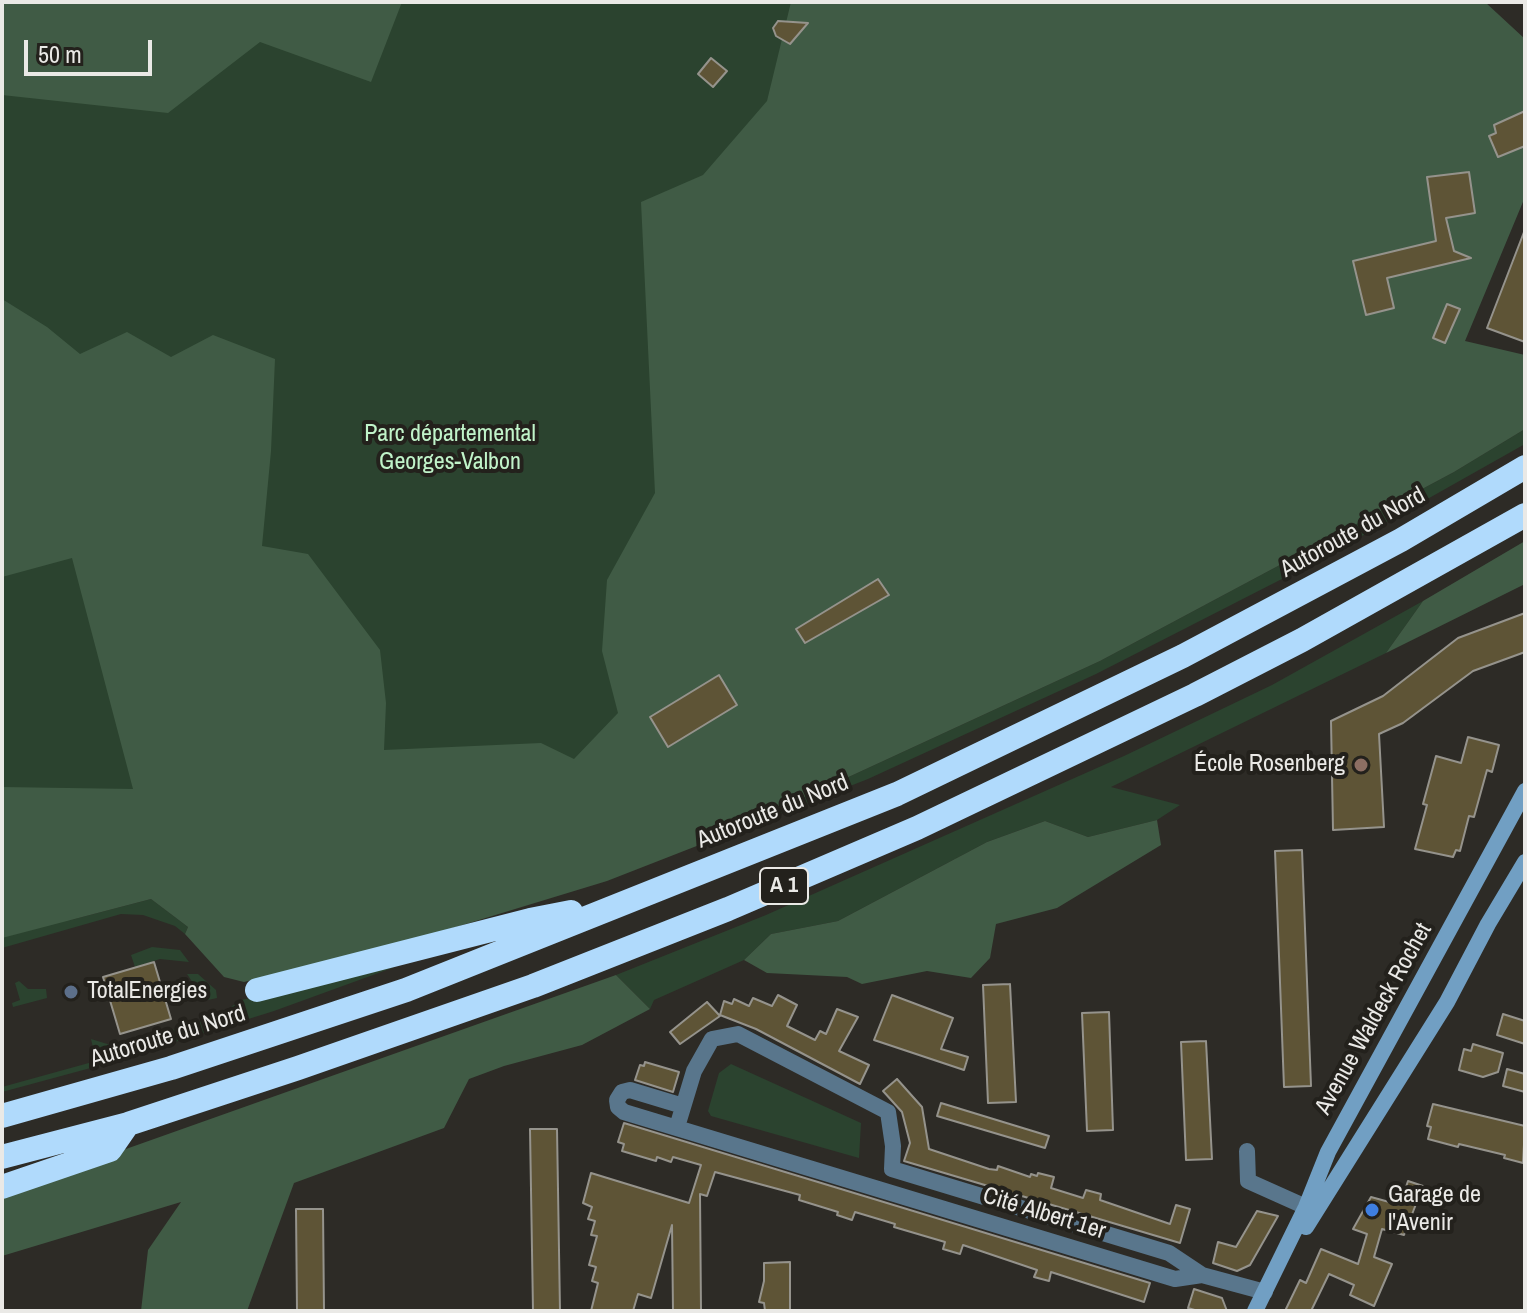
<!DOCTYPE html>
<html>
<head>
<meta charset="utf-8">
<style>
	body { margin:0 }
	#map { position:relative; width:1527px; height:1313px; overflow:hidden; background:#2d2b26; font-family:"Archivo Narrow",sans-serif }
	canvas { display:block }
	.frame { position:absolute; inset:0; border:4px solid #eae9e6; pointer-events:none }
	.scale { position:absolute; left:24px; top:40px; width:128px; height:36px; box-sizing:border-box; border:4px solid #eae9e6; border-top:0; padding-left:10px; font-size:24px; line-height:28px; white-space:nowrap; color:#eae9e6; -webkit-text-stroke:6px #23211c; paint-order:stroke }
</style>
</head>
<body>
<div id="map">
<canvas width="1527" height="1313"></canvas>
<div class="frame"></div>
<div class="scale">50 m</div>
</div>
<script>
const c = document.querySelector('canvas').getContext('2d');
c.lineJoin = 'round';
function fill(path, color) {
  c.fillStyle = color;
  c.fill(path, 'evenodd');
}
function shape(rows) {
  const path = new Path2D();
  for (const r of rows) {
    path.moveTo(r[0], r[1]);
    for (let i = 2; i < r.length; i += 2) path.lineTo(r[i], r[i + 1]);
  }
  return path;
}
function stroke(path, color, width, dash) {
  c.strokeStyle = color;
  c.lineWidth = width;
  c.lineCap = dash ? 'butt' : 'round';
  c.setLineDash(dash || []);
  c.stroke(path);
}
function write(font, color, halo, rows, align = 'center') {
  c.font = font + ' "Archivo Narrow",sans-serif';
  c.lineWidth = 8;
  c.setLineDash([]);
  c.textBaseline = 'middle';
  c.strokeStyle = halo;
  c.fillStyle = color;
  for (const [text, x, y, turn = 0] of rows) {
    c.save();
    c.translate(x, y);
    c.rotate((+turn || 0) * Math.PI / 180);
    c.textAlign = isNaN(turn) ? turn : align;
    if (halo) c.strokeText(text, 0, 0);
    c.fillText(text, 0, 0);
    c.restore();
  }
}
fill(shape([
	[2,2,1411,2,1293,541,67,921,151,899,188,927,185,934,175,926,143,915,121,914,2,948],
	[1525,429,1525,444,1321,559,1096,674,868,779,712,840,1100,661,1454,472],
	[1423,601,1386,653,1111,787,1180,805,1157,820,1088,837,1045,821,987,842,838,921,771,934,744,960,654,1000,650,1009,616,975,766,915,1124,756,1272,685],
	[152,947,180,950,189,962,160,959,135,967,131,955],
	[395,967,274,1011,98,1066,2,1092,2,1087,96,1061,91,1039,117,1047,218,1016,241,1000],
	[187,974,198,974,216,990,217,998,208,1000,199,992],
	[19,981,28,989,46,989,47,998,13,1007,12,1003,20,1000,15,983],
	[731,1064,861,1123,859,1158,711,1116,708,1111,719,1073]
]), '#2b432f');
fill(shape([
	[2,2,402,2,371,82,260,42,168,113,2,95],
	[791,2,1485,2,1525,39,1525,197,1465,341,1525,355,1525,429,1454,472,1100,661,712,840,607,881,420,938,244,982,224,977,185,934,188,927,151,899,2,938,2,787,133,789,72,558,2,577,2,299,47,327,80,354,127,332,171,357,213,335,275,359,271,451,262,546,308,554,380,650,386,703,384,750,541,743,574,759,618,713,602,651,607,580,655,493,641,202,703,175,767,101],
	[1525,541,1525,584,1386,653,1423,601],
	[1157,820,1161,845,1057,908,996,924,990,958,971,978,927,971,862,984,847,977,767,973,744,960,771,934,838,921,987,842,1045,821,1088,837],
	[616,975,650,1009,582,1045,504,1066,469,1079,444,1128,294,1183,247,1311,141,1311,148,1250,181,1202,2,1256,2,1193]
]), '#405b45');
const building = shape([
	[778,21,808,23,790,44,776,36,773,28,778,21],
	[711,58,727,71,713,87,698,74,711,58],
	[1525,111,1525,146,1498,157,1489,136,1496,133,1494,125,1525,111],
	[1469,172,1475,213,1446,218,1454,251,1471,258,1387,278,1394,308,1366,315,1353,261,1436,241,1427,177,1469,172],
	[1524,232,1525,232,1525,342,1487,328,1524,232],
	[1447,304,1460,309,1445,343,1433,338,1447,304],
	[878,579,889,595,805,643,796,629,878,579],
	[1525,613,1525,652,1473,671,1403,723,1379,734,1384,827,1333,830,1331,721,1383,696,1458,638,1525,613],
	[719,675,737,705,668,747,650,717,719,675],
	[1468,737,1499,745,1492,772,1487,770,1474,817,1469,816,1460,851,1456,850,1453,857,1415,849,1427,805,1423,804,1436,756,1461,763,1468,737],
	[1302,850,1311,1086,1284,1087,1275,851,1302,850],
	[154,962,171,1019,120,1034,103,977,154,962],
	[1010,984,1016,1102,988,1103,983,985,1010,984],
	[778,995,797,1005,787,1026,815,1040,820,1031,826,1034,837,1009,858,1017,839,1051,869,1065,860,1084,756,1029,720,1015,724,1001,732,1004,734,999,749,1006,753,998,772,1006,778,995],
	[892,995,953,1018,941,1049,968,1057,964,1070,874,1040,892,995],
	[707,1002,720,1016,680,1044,670,1032,707,1002],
	[1109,1012,1113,1130,1087,1131,1082,1013,1109,1012],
	[1503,1014,1525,1021,1525,1044,1497,1035,1503,1014],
	[1206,1041,1212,1159,1186,1160,1181,1042,1206,1041],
	[1473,1044,1503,1053,1498,1072,1483,1077,1459,1070,1464,1049,1471,1051,1473,1044],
	[645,1062,679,1072,673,1092,635,1080,640,1065,644,1066,645,1062],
	[1507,1069,1525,1074,1525,1092,1503,1086,1507,1069],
	[897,1079,922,1107,929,1149,989,1169,997,1170,998,1166,1030,1177,1031,1174,1037,1176,1038,1173,1054,1177,1051,1188,1083,1198,1086,1190,1101,1194,1100,1200,1170,1224,1176,1205,1190,1209,1180,1243,904,1161,910,1143,902,1112,883,1091,897,1079],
	[941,1103,1049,1136,1045,1148,937,1116,941,1103],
	[1433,1104,1525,1126,1523,1163,1504,1158,1505,1155,1459,1144,1458,1147,1428,1139,1431,1127,1427,1126,1433,1104],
	[624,1123,1150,1283,1144,1302,1051,1272,1049,1281,1034,1277,1037,1270,963,1245,960,1254,943,1249,945,1242,894,1227,895,1224,855,1212,852,1220,837,1215,838,1212,799,1200,800,1195,715,1172,707,1196,700,1194,701,1311,673,1311,672,1225,651,1298,638,1294,633,1311,591,1311,598,1283,592,1281,596,1267,589,1265,597,1236,591,1235,595,1221,588,1219,592,1207,583,1203,591,1173,689,1203,701,1165,673,1157,671,1162,657,1157,656,1161,622,1151,624,1144,618,1142,624,1123],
	[530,1129,557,1129,560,1311,533,1311,530,1129],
	[1408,1181,1423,1186,1404,1235,1382,1229,1374,1257,1392,1264,1374,1306,1350,1295,1354,1285,1329,1274,1311,1311,1285,1311,1300,1280,1306,1283,1321,1249,1358,1264,1367,1234,1353,1229,1371,1197,1400,1205,1408,1181],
	[296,1209,323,1209,324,1311,297,1311,296,1209],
	[1257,1211,1278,1216,1250,1265,1237,1271,1213,1263,1218,1242,1236,1247,1257,1211],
	[790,1262,790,1311,765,1311,764,1303,759,1302,764,1281,764,1263,790,1262],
	[1194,1289,1222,1298,1227,1311,1198,1311,1188,1308,1194,1289]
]);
fill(building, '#5e5436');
stroke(building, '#95938c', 2);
stroke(shape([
	[683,1106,630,1090,622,1092,617,1100,618,1107,624,1112,1175,1279,1202,1275],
	[677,1127,694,1071,712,1039,738,1034,888,1112,893,1146,892,1169,1169,1253,1202,1275,1265,1292],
	[1247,1151,1248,1181,1306,1207]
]), '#59768c', 16);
stroke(shape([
	[1306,1227,1447,1002,1488,924,1525,862],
	[1255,1311,1306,1207,1328,1152,1525,791]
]), '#719fc3', 16);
stroke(shape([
	[257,990,530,920,571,912],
	[2,1116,171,1068,406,990,897,794,1183,656,1401,540,1525,467],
	[2,1157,128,1124,298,1068,533,986,728,909,917,828,1195,695,1302,640,1525,515],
	[2,1187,110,1150,128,1124]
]), '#b0dafc', 24);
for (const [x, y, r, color] of [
	[1361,765,8,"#8d6e63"],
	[71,992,8,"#5c6f8a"],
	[1372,1210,8,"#3f7fe0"]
]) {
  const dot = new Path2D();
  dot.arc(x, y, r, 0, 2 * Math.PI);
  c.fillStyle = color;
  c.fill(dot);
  stroke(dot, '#23211c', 3);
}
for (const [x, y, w] of [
	[784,886,48]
]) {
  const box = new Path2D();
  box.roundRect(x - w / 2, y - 18, w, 36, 6);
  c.fillStyle = '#23211c';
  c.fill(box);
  stroke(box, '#eae9e6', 2);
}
write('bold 22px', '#eae9e6', null, [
	["A 1",784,886]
]);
write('24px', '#c0f3c9', '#23211c', [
	["Parc départemental",450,435],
	["Georges-Valbon",450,463]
]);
write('24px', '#eae9e6', '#23211c', [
	["Autoroute du Nord",1353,533,-29],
	["Autoroute du Nord",773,812,-22],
	["Avenue Waldeck Rochet",1374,1019,-61],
	["Autoroute du Nord",168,1037,-17],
	["Cité Albert 1er",1044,1214,17]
]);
write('24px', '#eae9e6', '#23211c', [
	["École Rosenberg",1345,765,"right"],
	["TotalEnergies",87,992],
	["Garage de",1388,1196],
	["l'Avenir",1388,1224]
], 'left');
</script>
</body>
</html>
